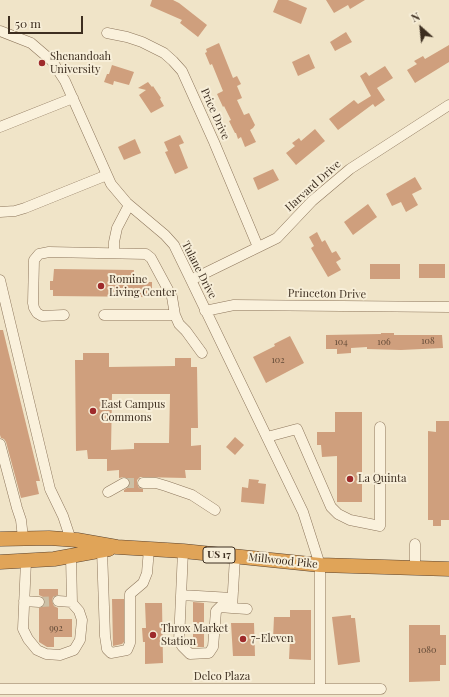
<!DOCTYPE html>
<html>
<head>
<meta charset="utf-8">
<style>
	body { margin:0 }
	#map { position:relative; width:449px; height:697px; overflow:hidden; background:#f0e4c8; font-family:"Playfair Display",serif }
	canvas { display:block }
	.north { position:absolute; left:401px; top:8px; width:40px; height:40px; -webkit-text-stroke:3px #f7eed8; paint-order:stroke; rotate:333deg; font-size:11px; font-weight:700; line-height:16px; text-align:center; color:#3d2e20 }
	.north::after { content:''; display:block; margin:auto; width:14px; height:18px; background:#3d2e20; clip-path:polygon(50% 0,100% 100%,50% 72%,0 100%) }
	.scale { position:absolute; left:8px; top:16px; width:75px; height:18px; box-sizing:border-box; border:2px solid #3d2e20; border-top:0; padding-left:5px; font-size:12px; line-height:14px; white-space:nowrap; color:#3d2e20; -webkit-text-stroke:3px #f7eed8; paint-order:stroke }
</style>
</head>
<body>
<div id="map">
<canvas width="449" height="697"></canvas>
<div class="north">N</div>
<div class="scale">50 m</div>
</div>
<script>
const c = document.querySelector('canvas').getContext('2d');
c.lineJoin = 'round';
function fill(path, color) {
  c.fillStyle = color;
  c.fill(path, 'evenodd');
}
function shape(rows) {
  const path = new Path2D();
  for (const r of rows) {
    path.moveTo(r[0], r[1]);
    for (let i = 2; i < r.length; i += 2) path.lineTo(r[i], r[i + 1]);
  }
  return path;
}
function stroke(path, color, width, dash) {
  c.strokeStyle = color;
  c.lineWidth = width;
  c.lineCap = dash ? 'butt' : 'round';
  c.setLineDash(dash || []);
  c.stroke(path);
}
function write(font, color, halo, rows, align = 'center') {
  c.font = font + ' "Playfair Display",serif';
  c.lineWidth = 4;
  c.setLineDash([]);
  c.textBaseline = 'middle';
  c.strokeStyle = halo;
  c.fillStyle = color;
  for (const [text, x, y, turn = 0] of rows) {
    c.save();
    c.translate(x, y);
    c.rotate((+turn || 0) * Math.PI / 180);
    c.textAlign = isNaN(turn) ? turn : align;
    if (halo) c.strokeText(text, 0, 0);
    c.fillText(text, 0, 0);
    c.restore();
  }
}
fill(shape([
	[152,0,173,0,179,3,207,25,198,37,180,23,182,20,150,6],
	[278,0,288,0,307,8,301,24,273,12],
	[326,0,365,0,350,9,348,5,334,13],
	[346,32,352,42,335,51,330,42],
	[219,43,233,78,237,76,241,84,237,86,242,98,237,100,244,115,249,113,255,125,253,128,250,130,256,142,245,147,241,137,238,139,236,133,235,133,229,121,231,120,224,106,223,107,217,94,223,91,212,64,210,65,205,53,207,52,206,49],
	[449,45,449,62,415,83,407,70,417,64,414,61,423,56,425,59],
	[309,54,315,68,298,76,292,62],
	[112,65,134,72,129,85,114,81,113,85,104,82,107,74,109,74],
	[385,66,393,78,377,88,385,100,375,107,373,104,338,130,329,119,354,100,358,104,371,96,360,76,366,72,369,76],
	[148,82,152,87,153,86,161,98,160,99,164,106,151,113,139,95,146,90,138,88],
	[315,129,325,141,296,165,286,153,295,146,292,143,299,138,301,141],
	[180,135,184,143,179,145,188,168,175,174,165,152,168,151,164,142],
	[135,139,141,153,124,160,118,147],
	[273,169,279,180,258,190,253,178],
	[415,177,422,189,412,194,418,205,406,212,401,202,392,206,386,194],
	[368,204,377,217,353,235,344,222],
	[317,232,322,242,325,240,332,253,336,251,341,259,336,262,341,270,328,277,311,248,314,246,309,237],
	[370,264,400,264,400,279,370,279],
	[419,264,445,264,445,278,419,278],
	[54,269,134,270,133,278,146,278,146,282,152,282,152,297,53,296,53,290,50,290,50,281,53,281],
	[0,330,3,330,40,481,36,481,39,494,21,498,6,442,4,439,1,438,0,435],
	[381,333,394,333,394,335,442,335,443,348,401,350,367,349,367,347,351,348,351,353,337,354,337,349,326,349,326,335,381,334],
	[290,336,304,363,266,383,253,357,275,346,274,344],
	[83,353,109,353,109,367,175,366,175,358,191,358,191,367,197,367,198,428,191,428,191,446,201,445,201,470,185,470,186,478,140,477,137,480,137,483,139,488,143,489,143,492,124,492,124,490,130,486,130,480,124,477,119,478,119,470,107,471,107,459,88,459,87,450,76,451,75,360,83,360],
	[112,394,170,394,169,443,134,443,134,449,111,450],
	[335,412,362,412,362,502,337,502,337,456,322,457,321,445,317,445,317,432,335,432],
	[436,421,449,421,449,520,441,520,441,526,433,526,433,520,428,520,428,431,436,432],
	[235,437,244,445,235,455,226,447],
	[249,479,259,480,258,483,266,484,264,504,241,502,242,487,248,488],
	[39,589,58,589,58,595,53,597,52,601,54,606,58,608,58,619,72,619,72,637,54,637,54,647,47,647,39,642,39,608,44,606,45,602,43,597,39,595],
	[112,599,124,599,124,642,122,644,113,646],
	[193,602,204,603,204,647,193,647],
	[145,603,162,603,163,663,145,664,145,642,143,642,142,628,146,628],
	[290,610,311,610,311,660,289,659,290,639,273,639,274,617,290,617],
	[351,615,351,618,355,618,360,662,338,665,332,617],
	[231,623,254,623,255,656,233,656],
	[409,625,440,625,440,635,446,635,446,665,440,665,440,681,409,682]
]), '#cf9f7d');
stroke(shape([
	[124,483,143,483],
	[39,602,58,601]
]), '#ccc0a6', 10, [10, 5]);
const minor = shape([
	[0,31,31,43,52,61,65,81,111,184,127,203,165,235,174,245,191,280,303,512,320,565,320,689],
	[107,33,127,37,142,42,164,53,173,61,182,71,214,142,258,247],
	[0,127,73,98],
	[0,212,15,211,25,208,107,175],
	[114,253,114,242,117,228,129,205],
	[0,280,50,489,63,516,71,540],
	[191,280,277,238,312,201,350,169,449,105],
	[205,311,234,305,449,307],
	[64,315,42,316,37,313,34,308,33,303,34,260,39,254,49,252,146,254,151,258,172,297,175,315,179,324,186,331,202,353],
	[104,315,175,315],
	[267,437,297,429,331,507,338,514,350,520,380,526,380,427],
	[0,444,17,508,21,520,23,538],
	[143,483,156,483,166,486,192,495,215,510],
	[108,492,124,483],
	[102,550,105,636,107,649,111,653,127,650,130,643,130,594,143,583,147,573,149,549],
	[183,551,179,641,182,646,190,654,209,653,213,647,216,611,220,607,232,608,235,557],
	[26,561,23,629,28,639,37,650,46,654,60,655,74,650,80,640,82,620,79,611,72,603,71,556],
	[415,568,415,544],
	[181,595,232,598],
	[24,601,39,602],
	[58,601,72,602],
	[232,608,247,609],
	[0,689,381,689]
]);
const highway = shape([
	[0,539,49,538,77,540,117,547,183,551,320,565,449,569],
	[0,562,54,559,109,549]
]);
stroke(minor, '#8d765c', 11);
stroke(highway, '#5b4430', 15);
stroke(minor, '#faf1dc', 10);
stroke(highway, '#e0a458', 14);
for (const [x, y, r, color] of [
	[42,63,4,"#9e2a2b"],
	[101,286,4,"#9e2a2b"],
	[93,411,4,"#9e2a2b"],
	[350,479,4,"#9e2a2b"],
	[153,635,4,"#9e2a2b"],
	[243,639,4,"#9e2a2b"]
]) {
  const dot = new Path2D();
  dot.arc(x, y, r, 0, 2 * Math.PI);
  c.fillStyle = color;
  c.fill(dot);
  stroke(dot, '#f7eed8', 1.5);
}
write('9px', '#624a37', null, [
	["108",428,341],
	["104",341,342],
	["106",384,342],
	["102",278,360],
	["992",56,628],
	["1080",427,650]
]);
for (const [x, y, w] of [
	[219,555,32]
]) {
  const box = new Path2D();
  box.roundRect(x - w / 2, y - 8, w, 16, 3);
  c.fillStyle = '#f7eed8';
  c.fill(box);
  stroke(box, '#3d2e20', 1);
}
write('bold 10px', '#3d2e20', null, [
	["US 17",219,555]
]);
write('11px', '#3d2e20', '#f7eed8', [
	["Shenandoah",50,57],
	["University",50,70],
	["Romine",109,280],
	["Living Center",109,293],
	["East Campus",101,405],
	["Commons",101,418],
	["La Quinta",358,479],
	["Throx Market",161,629],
	["Station",161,642],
	["7-Eleven",251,639]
], 'left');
write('11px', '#3d2e20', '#f7eed8', [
	["Price Drive",215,114,66],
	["Harvard Drive",313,186,-42],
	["Tulane Drive",199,270,63],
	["Princeton Drive",327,294,1],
	["Millwood Pike",283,561,6],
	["Delco Plaza",222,677]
]);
</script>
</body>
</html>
